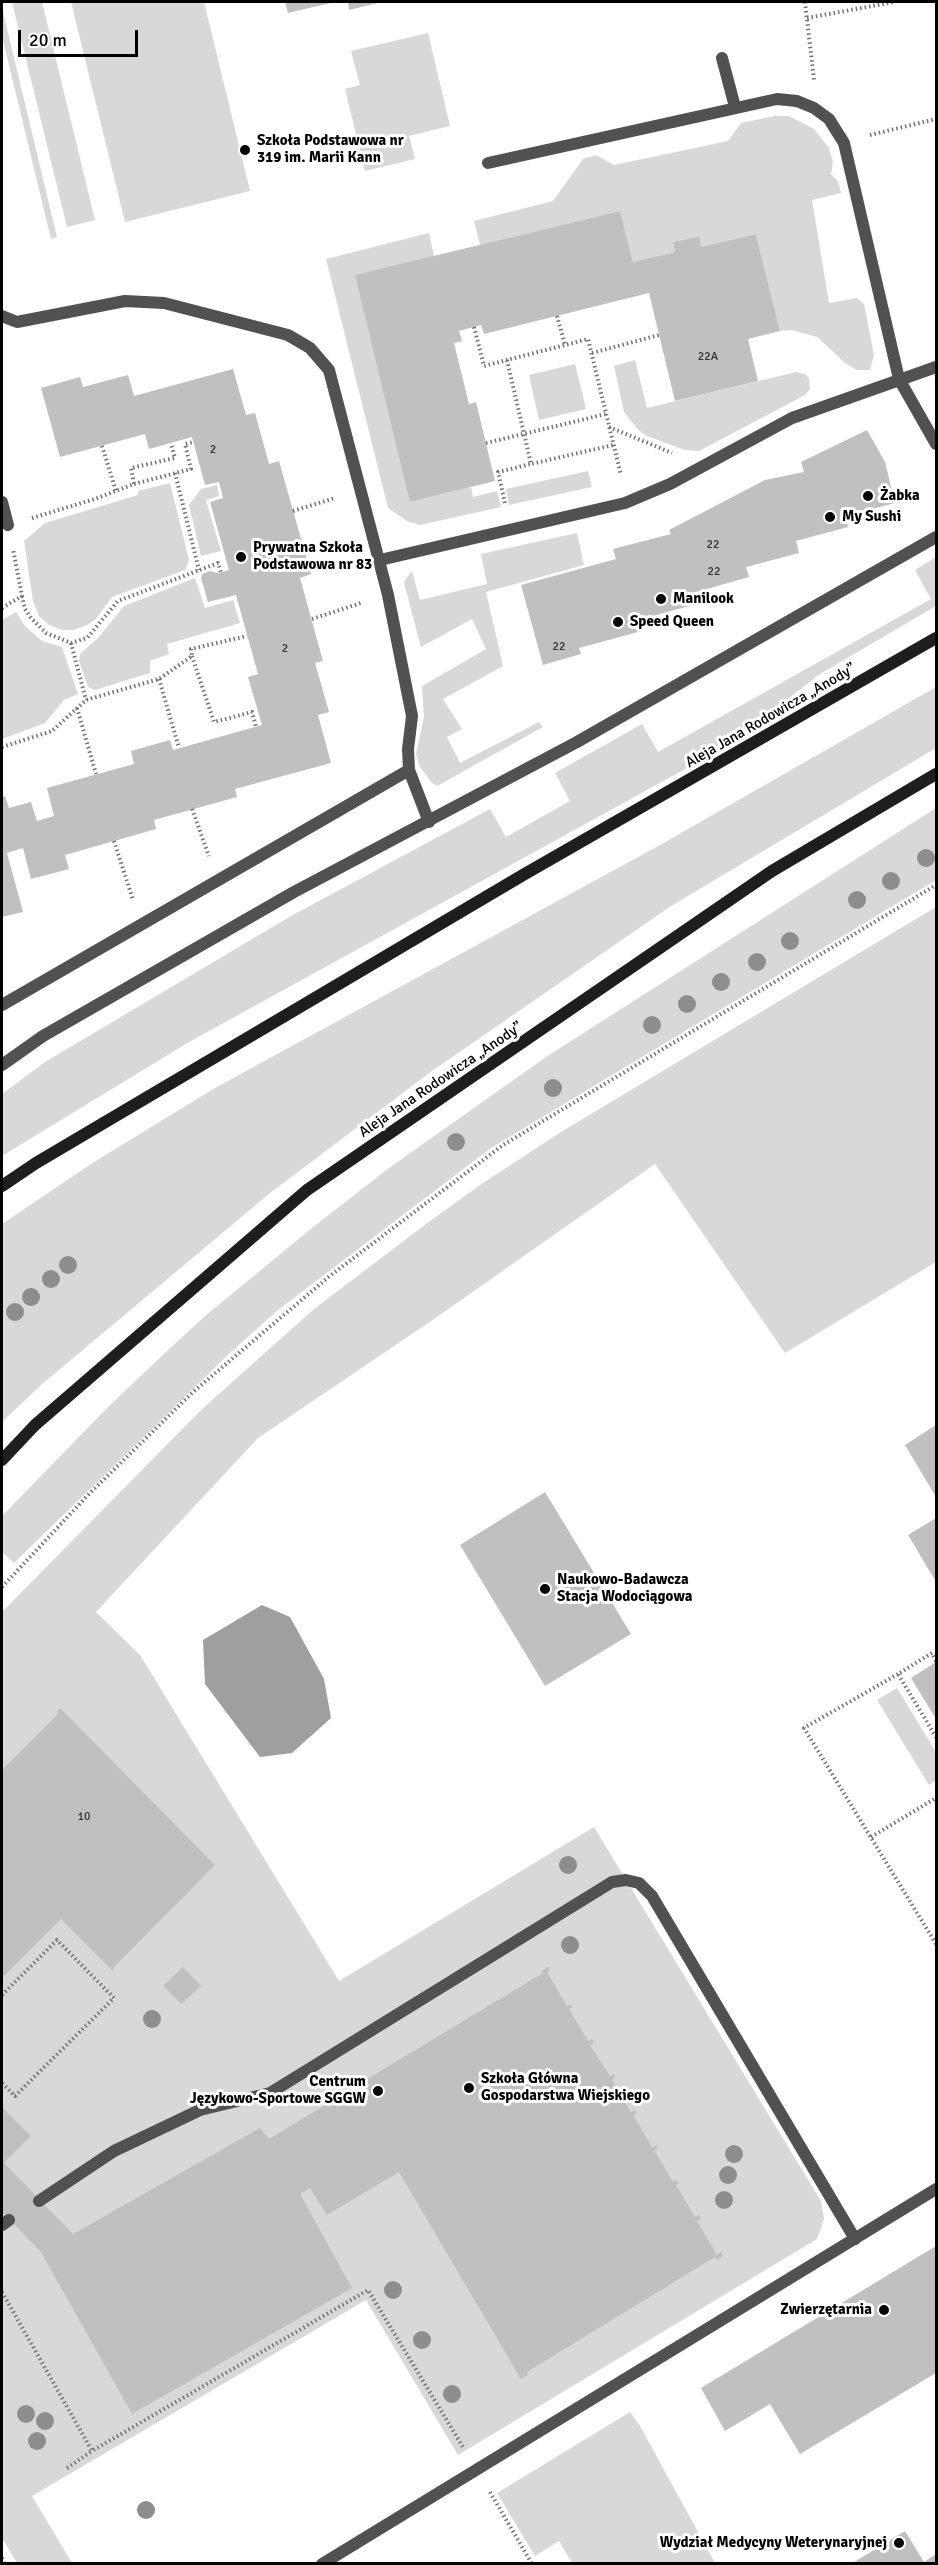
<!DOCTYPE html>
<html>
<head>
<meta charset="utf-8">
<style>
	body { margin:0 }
	#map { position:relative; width:938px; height:2565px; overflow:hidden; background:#fff; font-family:Signika,sans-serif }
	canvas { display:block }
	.frame { position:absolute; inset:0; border:3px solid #000; pointer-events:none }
	.scale { position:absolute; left:18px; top:30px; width:120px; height:27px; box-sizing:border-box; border:3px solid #000; border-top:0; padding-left:8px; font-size:18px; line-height:21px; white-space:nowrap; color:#000; -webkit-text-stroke:4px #fff; paint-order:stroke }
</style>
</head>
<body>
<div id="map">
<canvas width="938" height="2565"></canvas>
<div class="frame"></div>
<div class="scale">20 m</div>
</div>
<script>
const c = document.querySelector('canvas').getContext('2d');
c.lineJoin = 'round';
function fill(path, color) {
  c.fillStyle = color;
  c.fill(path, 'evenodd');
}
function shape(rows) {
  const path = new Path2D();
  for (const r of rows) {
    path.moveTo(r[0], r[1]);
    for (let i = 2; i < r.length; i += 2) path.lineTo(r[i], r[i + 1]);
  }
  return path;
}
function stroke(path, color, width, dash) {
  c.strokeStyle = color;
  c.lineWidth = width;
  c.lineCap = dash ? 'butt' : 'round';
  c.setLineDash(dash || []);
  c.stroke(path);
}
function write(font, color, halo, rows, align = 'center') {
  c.font = font + ' Signika,sans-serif';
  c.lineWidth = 6;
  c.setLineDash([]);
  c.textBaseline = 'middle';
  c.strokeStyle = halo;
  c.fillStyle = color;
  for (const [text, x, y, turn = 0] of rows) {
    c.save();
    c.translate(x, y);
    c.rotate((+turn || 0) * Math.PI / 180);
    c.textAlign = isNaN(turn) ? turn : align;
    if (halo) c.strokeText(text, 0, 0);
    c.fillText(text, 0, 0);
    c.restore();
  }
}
fill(shape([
	[12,2,42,2,95,220,67,227],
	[71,2,204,2,250,191,125,222],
	[3,12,57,237,51,239,2,36,2,13],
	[428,33,450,126,409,136,415,159,365,171,345,89,360,85,351,51],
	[775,116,789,116,814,129,829,148,833,162,831,174,838,181,841,193,812,200,829,303,857,298,864,304,874,355,870,370,857,370,845,363,817,337,792,330,780,331,756,234,701,247,698,236,673,242,675,252,633,262,620,211,480,245,474,221,553,201,583,159,596,155,614,165,728,141,741,123],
	[429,233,434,256,410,502,471,487,473,497,497,491,501,507,420,525,407,521,388,508,326,259],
	[635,360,647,408,796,372,805,374,809,378,810,389,805,395,699,451,685,450,647,436,638,430,624,412,614,366],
	[575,364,586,409,539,420,529,375],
	[588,471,592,487,509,505,506,489],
	[170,483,189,560,185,570,112,597,95,620,85,626,73,630,62,630,49,625,39,616,33,601,24,541,45,523,138,495,138,491],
	[217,485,219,496,206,500,221,551,201,556,189,505,201,489],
	[577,533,584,565,486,592,503,666,443,699,462,729,447,737,460,763,539,722,543,727,437,786,432,783,420,767,416,754,424,717,422,686,486,649,472,619,421,647,404,583,405,580,412,571,420,600,487,584,481,554],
	[936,557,936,606,820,674,727,746,189,1042,2,1156,2,1094,45,1062,291,916,490,809,506,837,570,801,555,773,642,724,658,752,931,599,915,570],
	[195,578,205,608,233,600,240,623,167,644,169,654,150,661,150,673,95,690,88,687,79,661,80,654,98,638,124,606],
	[16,612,25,626,42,641,62,647,78,694,64,700,45,723,2,739,2,620],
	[936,687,936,748,671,906,432,1071,270,1193,41,1385,2,1422,2,1224,94,1162,215,1088,660,845],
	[936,808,936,880,491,1148,278,1310,231,1352,14,1563,2,1552,2,1516,110,1405,166,1352,205,1316,312,1228,389,1168,546,1057],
	[936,907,936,1262,785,1353,655,1164,434,1319,258,1438,96,1612,140,1655,339,1981,594,1827,821,2201,824,2219,817,2239,458,2455,366,2300,32,2496,72,2563,17,2563,2,2538,2,1612,201,1410,314,1309,430,1221,480,1185,561,1132],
	[897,1688,936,1752,936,1780,929,1785,877,1700],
	[630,2412,640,2426,715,2563,572,2563,559,2541,535,2556,497,2493]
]), '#d8d8d8');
fill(shape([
	[262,1605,290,1617,324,1679,331,1718,292,1753,260,1757,205,1684,203,1640]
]), '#9f9f9f');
fill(shape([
	[285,2,335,2,288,13],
	[348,2,382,2,349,10],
	[620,211,633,262,675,252,673,242,699,236,701,247,756,234,780,331,748,339,758,381,675,401,649,293,484,334,481,325,459,331,462,341,454,343,469,404,476,402,495,481,410,502,355,275],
	[233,369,246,415,255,413,269,464,279,461,311,574,300,578,323,661,315,663,329,712,318,715,331,763,235,789,237,797,154,820,156,829,65,855,69,869,31,879,23,848,7,853,23,912,2,917,2,797,5,796,9,808,31,802,37,821,54,816,47,788,134,764,131,751,170,740,173,750,262,725,248,677,258,674,236,595,208,602,201,578,202,574,210,571,218,573,229,570,210,502,223,498,219,482,205,485,192,437,149,449,145,434,60,457,41,388,80,377,83,387,128,375,134,396],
	[867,430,885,462,895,503,845,516,848,527,796,541,799,553,746,567,749,577,689,594,693,605,634,621,638,632,579,648,581,654,543,665,521,585,616,559,613,549,671,534,669,530,765,480,804,472,801,462],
	[936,1425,936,1497,905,1445],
	[545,1492,631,1634,545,1686,460,1545],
	[936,1518,936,1582,908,1535],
	[936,1662,936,1719,911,1678],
	[60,1708,215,1865,114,1967,113,1971,61,1919,2,1978,2,1770,58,1714,57,1712],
	[183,1967,201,1986,181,2004,163,1986],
	[548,1967,550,1970,547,1972,567,2006,571,2004,573,2007,569,2009,588,2041,592,2039,594,2043,590,2045,610,2076,614,2074,615,2078,612,2080,631,2112,635,2110,637,2113,633,2115,652,2147,656,2145,658,2148,654,2150,673,2182,677,2180,679,2183,676,2185,695,2217,699,2215,701,2219,697,2221,717,2255,721,2252,723,2256,717,2260,715,2257,527,2372,528,2375,521,2379,399,2172,327,2215,310,2188,300,2194,352,2288,132,2414,41,2252,2,2212,2,2107,31,2136,4,2163,73,2234,260,2128,269,2139,347,2092,346,2089,353,2085,354,2087,543,1973,542,1971],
	[936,2246,936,2373,800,2454,770,2404,725,2431,701,2388],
	[905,2531,924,2562,936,2554,936,2564,851,2564]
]), '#c0c0c0');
stroke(shape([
	[805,2,814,80],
	[807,18,894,2],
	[870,135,936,119],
	[557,316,565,345],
	[474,327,484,366,588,339,621,475],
	[592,353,659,335],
	[507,360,531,464,613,445],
	[609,427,672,453],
	[486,443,606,414],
	[102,446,116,491],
	[175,473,199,570],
	[134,484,191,469,185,444,193,442],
	[505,503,498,472,531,464],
	[293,511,335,498],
	[32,518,95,499,134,484,131,468,175,458,171,443],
	[22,596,25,609,31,618,46,633,71,643,87,638,118,601,218,563,221,572],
	[2,608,22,596,13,549],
	[312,619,361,603],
	[71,643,86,700],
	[192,656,214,722,252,712,256,727],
	[159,679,179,748],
	[77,708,96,774],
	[2,747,52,731,86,700,159,679,192,656,191,649,247,636],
	[192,809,209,856],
	[114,841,133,900],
	[2,1587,88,1495,193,1392,331,1275,503,1145,936,885],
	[936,1661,932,1653,898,1674,936,1737],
	[898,1674,804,1728,936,1944],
	[871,1837,936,1798],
	[2,1995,57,1940,114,1998,15,2096,2,2083],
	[2,2292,92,2451,368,2290,463,2447],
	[67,2468,92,2451],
	[490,2492,532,2564],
	[2,2558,5,2564]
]), '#737373', 4, [1.5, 3]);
stroke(shape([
	[722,58,735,107],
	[488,163,777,99,797,101,814,108,829,119,844,143,899,379,936,444],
	[2,316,17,322,125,301,164,303,288,335,310,348,329,370,388,595,412,716,408,749,409,770,429,822],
	[2,502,8,525],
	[380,560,625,503,670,484,792,418,936,367],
	[2,1005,409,770],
	[2,1065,43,1036,294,892,577,742,936,537],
	[39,2201,114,2151,200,2110,270,2093,612,1882,626,1880,639,1883,652,1896,855,2239],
	[2,2225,9,2220],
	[322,2564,936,2189]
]), '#515151', 12);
stroke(shape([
	[2,1186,36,1163,523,875,936,638],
	[2,1460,35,1425,307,1190,772,871,936,774]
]), '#1e1e1e', 12);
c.fillStyle = '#8d8d8d';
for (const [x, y] of [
	[926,858],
	[891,881],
	[857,900],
	[790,941],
	[757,962],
	[721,982],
	[687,1004],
	[652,1025],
	[553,1088],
	[456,1142],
	[68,1265],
	[51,1279],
	[31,1297],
	[15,1312],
	[568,1865],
	[570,1945],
	[152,2019],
	[734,2154],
	[728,2175],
	[724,2200],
	[393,2290],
	[422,2340],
	[452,2394],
	[26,2414],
	[45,2421],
	[37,2441],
	[146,2510]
]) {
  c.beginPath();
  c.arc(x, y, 9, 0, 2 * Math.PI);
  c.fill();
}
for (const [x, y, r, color] of [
	[245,150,6,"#000"],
	[868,496,6,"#000"],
	[830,517,6,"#000"],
	[241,557,6,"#000"],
	[661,599,6,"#000"],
	[618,622,6,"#000"],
	[545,1589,6,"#000"],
	[469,2088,6,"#000"],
	[378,2091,6,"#000"],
	[884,2310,6,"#000"],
	[899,2543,6,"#000"]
]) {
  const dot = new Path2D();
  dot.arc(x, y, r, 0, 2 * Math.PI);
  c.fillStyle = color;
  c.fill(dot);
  stroke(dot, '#fff', 2);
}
write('12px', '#303030', null, [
	["22A",708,357],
	["2",213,450],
	["22",713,545],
	["22",714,572],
	["22",559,647],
	["2",285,649],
	["10",84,1817]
]);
write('bold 15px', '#000', '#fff', [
	["Szkoła Podstawowa nr",257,141],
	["319 im. Marii Kann",257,158],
	["Żabka",880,496],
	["My Sushi",842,517],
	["Prywatna Szkoła",253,548],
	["Podstawowa nr 83",253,565],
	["Manilook",673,599],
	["Speed Queen",630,622],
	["Naukowo-Badawcza",557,1580],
	["Stacja Wodociągowa",557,1597],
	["Szkoła Główna",481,2079],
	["Gospodarstwa Wiejskiego",481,2096],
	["Centrum",366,2082,"right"],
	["Językowo-Sportowe SGGW",366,2099,"right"],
	["Zwierzętarnia",872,2310,"right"],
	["Wydział Medycyny Weterynaryjnej",887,2543,"right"]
], 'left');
write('15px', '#000', '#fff', [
	["Aleja Jana Rodowicza „Anody”",771,716,-30],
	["Aleja Jana Rodowicza „Anody”",441,1080,-34]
]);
</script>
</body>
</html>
